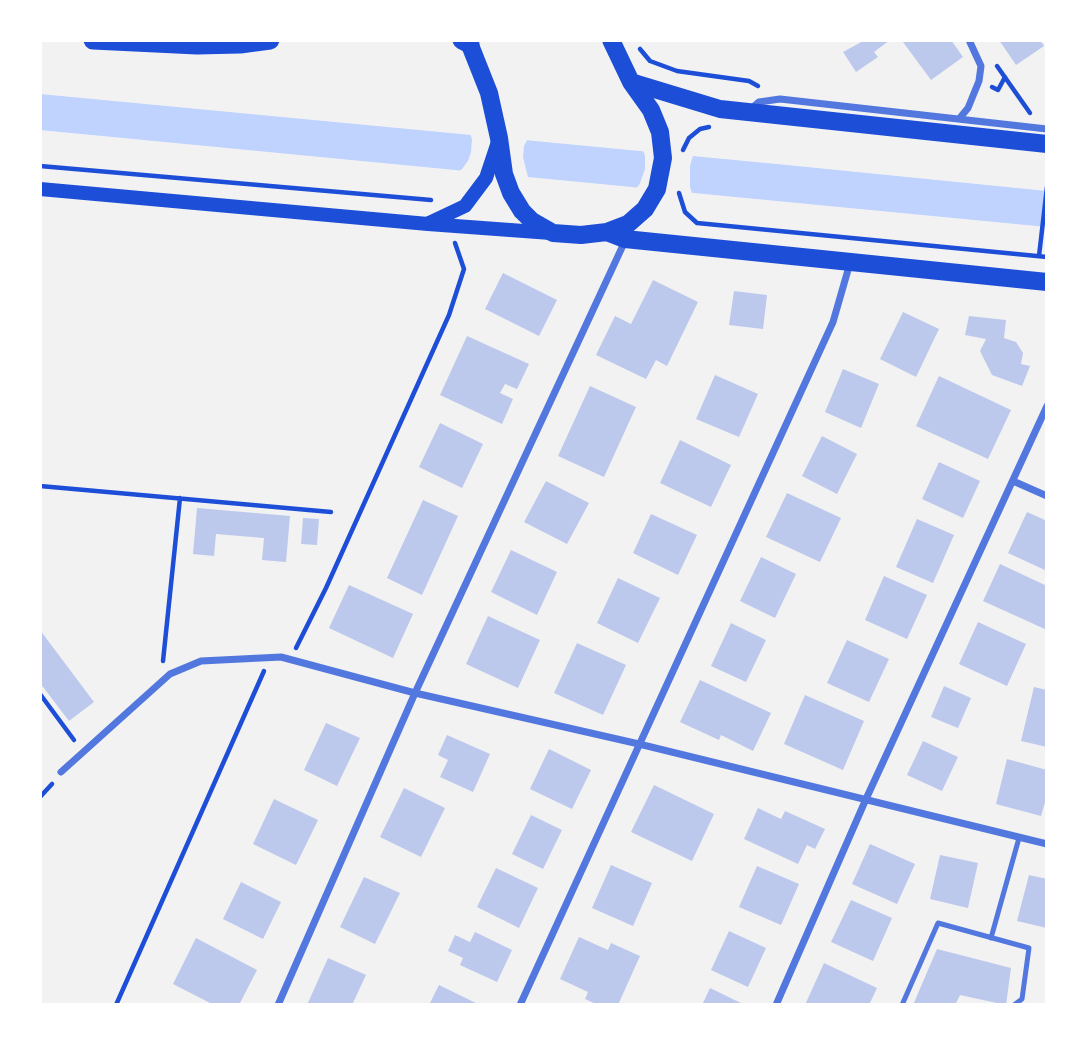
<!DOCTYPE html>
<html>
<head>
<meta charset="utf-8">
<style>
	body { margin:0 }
	#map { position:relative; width:1087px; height:1045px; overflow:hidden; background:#f2f2f2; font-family:"Noto Sans",sans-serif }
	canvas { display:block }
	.frame { position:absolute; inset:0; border:42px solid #fff; pointer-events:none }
</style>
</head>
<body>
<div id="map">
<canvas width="1087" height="1045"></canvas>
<div class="frame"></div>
</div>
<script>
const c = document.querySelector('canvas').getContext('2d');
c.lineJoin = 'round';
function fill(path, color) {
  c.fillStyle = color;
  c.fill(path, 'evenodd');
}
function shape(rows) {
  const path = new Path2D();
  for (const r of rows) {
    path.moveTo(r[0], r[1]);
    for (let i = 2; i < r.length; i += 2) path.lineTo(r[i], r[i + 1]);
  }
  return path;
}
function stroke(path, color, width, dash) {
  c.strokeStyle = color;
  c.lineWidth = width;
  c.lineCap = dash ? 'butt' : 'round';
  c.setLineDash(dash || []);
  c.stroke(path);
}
fill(shape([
	[40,94,787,165,1047,191,1047,227,40,130]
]), '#bfd3fe');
fill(shape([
	[469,131,529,136,524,146,523,157,529,181,458,174,468,161,471,152,472,139],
	[642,147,694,152,690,166,690,187,693,196,635,191,640,183,645,169,645,156]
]), '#f2f2f2');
fill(shape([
	[865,40,890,40,874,52,878,57,856,72,843,52],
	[906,40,951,40,963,57,931,80,903,42],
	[999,40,1040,40,1044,46,1016,65],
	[503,273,557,300,539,336,485,309],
	[653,280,698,302,667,366,656,360,646,379,596,355,615,316,631,324],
	[734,291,767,295,763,329,729,325],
	[903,312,939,329,916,377,880,359],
	[969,316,1006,320,1004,338,1016,342,1023,353,1021,364,1030,366,1022,386,992,375,980,351,986,339,965,335],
	[467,336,529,364,517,389,505,384,500,393,513,399,502,424,440,395],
	[843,369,879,384,861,428,825,412],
	[715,375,758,394,739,437,696,419],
	[939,376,1011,410,988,459,916,426],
	[590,386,636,407,604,477,558,456],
	[440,423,483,444,462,488,419,467],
	[822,436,857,454,837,494,802,476],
	[680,440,731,465,711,507,660,483],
	[939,462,980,481,963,518,922,499],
	[546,481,589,503,567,544,524,522],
	[787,493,841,518,820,562,766,537],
	[423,500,458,516,422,595,387,578],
	[197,508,290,516,286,562,262,560,264,538,216,534,214,556,193,554],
	[1027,512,1047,521,1047,571,1008,553],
	[651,514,697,535,678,575,633,553],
	[303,518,319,519,317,545,301,544],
	[917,519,954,535,933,583,896,567],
	[511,550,557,572,537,615,491,592],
	[761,557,796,574,775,618,740,601],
	[1000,564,1047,586,1047,630,983,601],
	[884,576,927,595,907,639,865,620],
	[618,578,660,598,638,643,597,623],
	[349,585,413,614,393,658,329,628],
	[488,616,540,640,518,688,466,664],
	[978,622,1026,644,1007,686,959,664],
	[731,623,766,640,746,682,711,666],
	[40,630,94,702,69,721,40,683],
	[847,640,889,659,869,702,827,683],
	[577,643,626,665,603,715,554,693],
	[700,680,771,713,753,751,721,735,719,740,680,722],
	[944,686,971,698,958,728,931,717],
	[1034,687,1047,690,1047,747,1021,741],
	[805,695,864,721,843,770,784,744],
	[326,723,360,738,337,786,304,770],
	[447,735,490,754,473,792,440,777,448,760,438,755],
	[923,741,958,757,942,791,907,775],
	[549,749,591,770,572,809,530,789],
	[1007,759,1047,770,1047,795,1041,816,996,804],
	[654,785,714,814,692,861,631,832],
	[404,788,445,808,421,857,380,837],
	[274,799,318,820,296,865,253,844],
	[758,808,781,819,785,811,825,829,815,849,807,845,798,864,744,839],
	[531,815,562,830,543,869,512,854],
	[870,844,915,864,897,904,852,884],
	[940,855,978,863,968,908,930,899],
	[611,865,652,883,633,926,592,908],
	[757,866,799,884,781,925,739,907],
	[496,868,538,888,519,928,477,907],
	[1029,875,1047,879,1047,928,1017,921],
	[364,877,400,893,375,944,340,927],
	[241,882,281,902,263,939,223,919],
	[851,900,892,918,873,961,831,942],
	[729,931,766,948,748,987,711,970],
	[475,932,512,950,497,982,460,965,463,958,448,951,455,935,470,942],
	[579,937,608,950,611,943,640,956,618,1005,598,1005,585,999,588,992,560,979],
	[196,938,257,970,239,1005,214,1005,173,984],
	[937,949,1011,968,1006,1005,960,995,955,1005,913,1005],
	[328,958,366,975,352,1005,307,1005],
	[824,963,877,988,869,1005,805,1005],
	[439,985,480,1005,429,1005],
	[710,988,745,1005,702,1005]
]), '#bdc9ec');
stroke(shape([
	[640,49,650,61,677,71,749,81,758,86],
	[997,66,1030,113],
	[992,87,998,90,1005,77],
	[683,150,689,138,700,129,709,127],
	[40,166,431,200],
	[679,193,685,212,697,223,1047,257],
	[1039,256,1047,187],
	[40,486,331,512],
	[296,648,326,588,449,315,464,269,455,243],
	[163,661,180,498],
	[40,694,74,740],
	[40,797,52,784],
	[116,1005,264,671]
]), '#1d4ed8', 4.5);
stroke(shape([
	[991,938,1019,838],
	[902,1005,938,923,1029,948,1022,999,1014,1005]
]), '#5277de', 5);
stroke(shape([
	[751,109,759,102,780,99,1047,129],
	[959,119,968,108,979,81,981,66,969,40],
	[1013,481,1047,496],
	[61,772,170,674,201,661,281,657,415,693,639,744,1047,844],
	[278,1005,415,693,625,241],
	[520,1005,833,322,850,263],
	[776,1005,866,799,1047,406]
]), '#5277de', 7);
stroke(shape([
	[40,189,428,224,551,233],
	[429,223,465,206,486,178,499,139]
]), '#1d4ed8', 14);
stroke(shape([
	[468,40,489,93,499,138,504,174,511,193,522,211,532,221,553,233,581,235,607,232,628,224,645,209,657,189,663,158,660,132,651,110,631,82,611,40],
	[631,82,720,109,1047,144],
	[607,232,625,239,1047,282]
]), '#1d4ed8', 18);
stroke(shape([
	[93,40,197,45,240,44,270,40],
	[462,40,470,44]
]), '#1d4ed8', 19);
</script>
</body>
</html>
